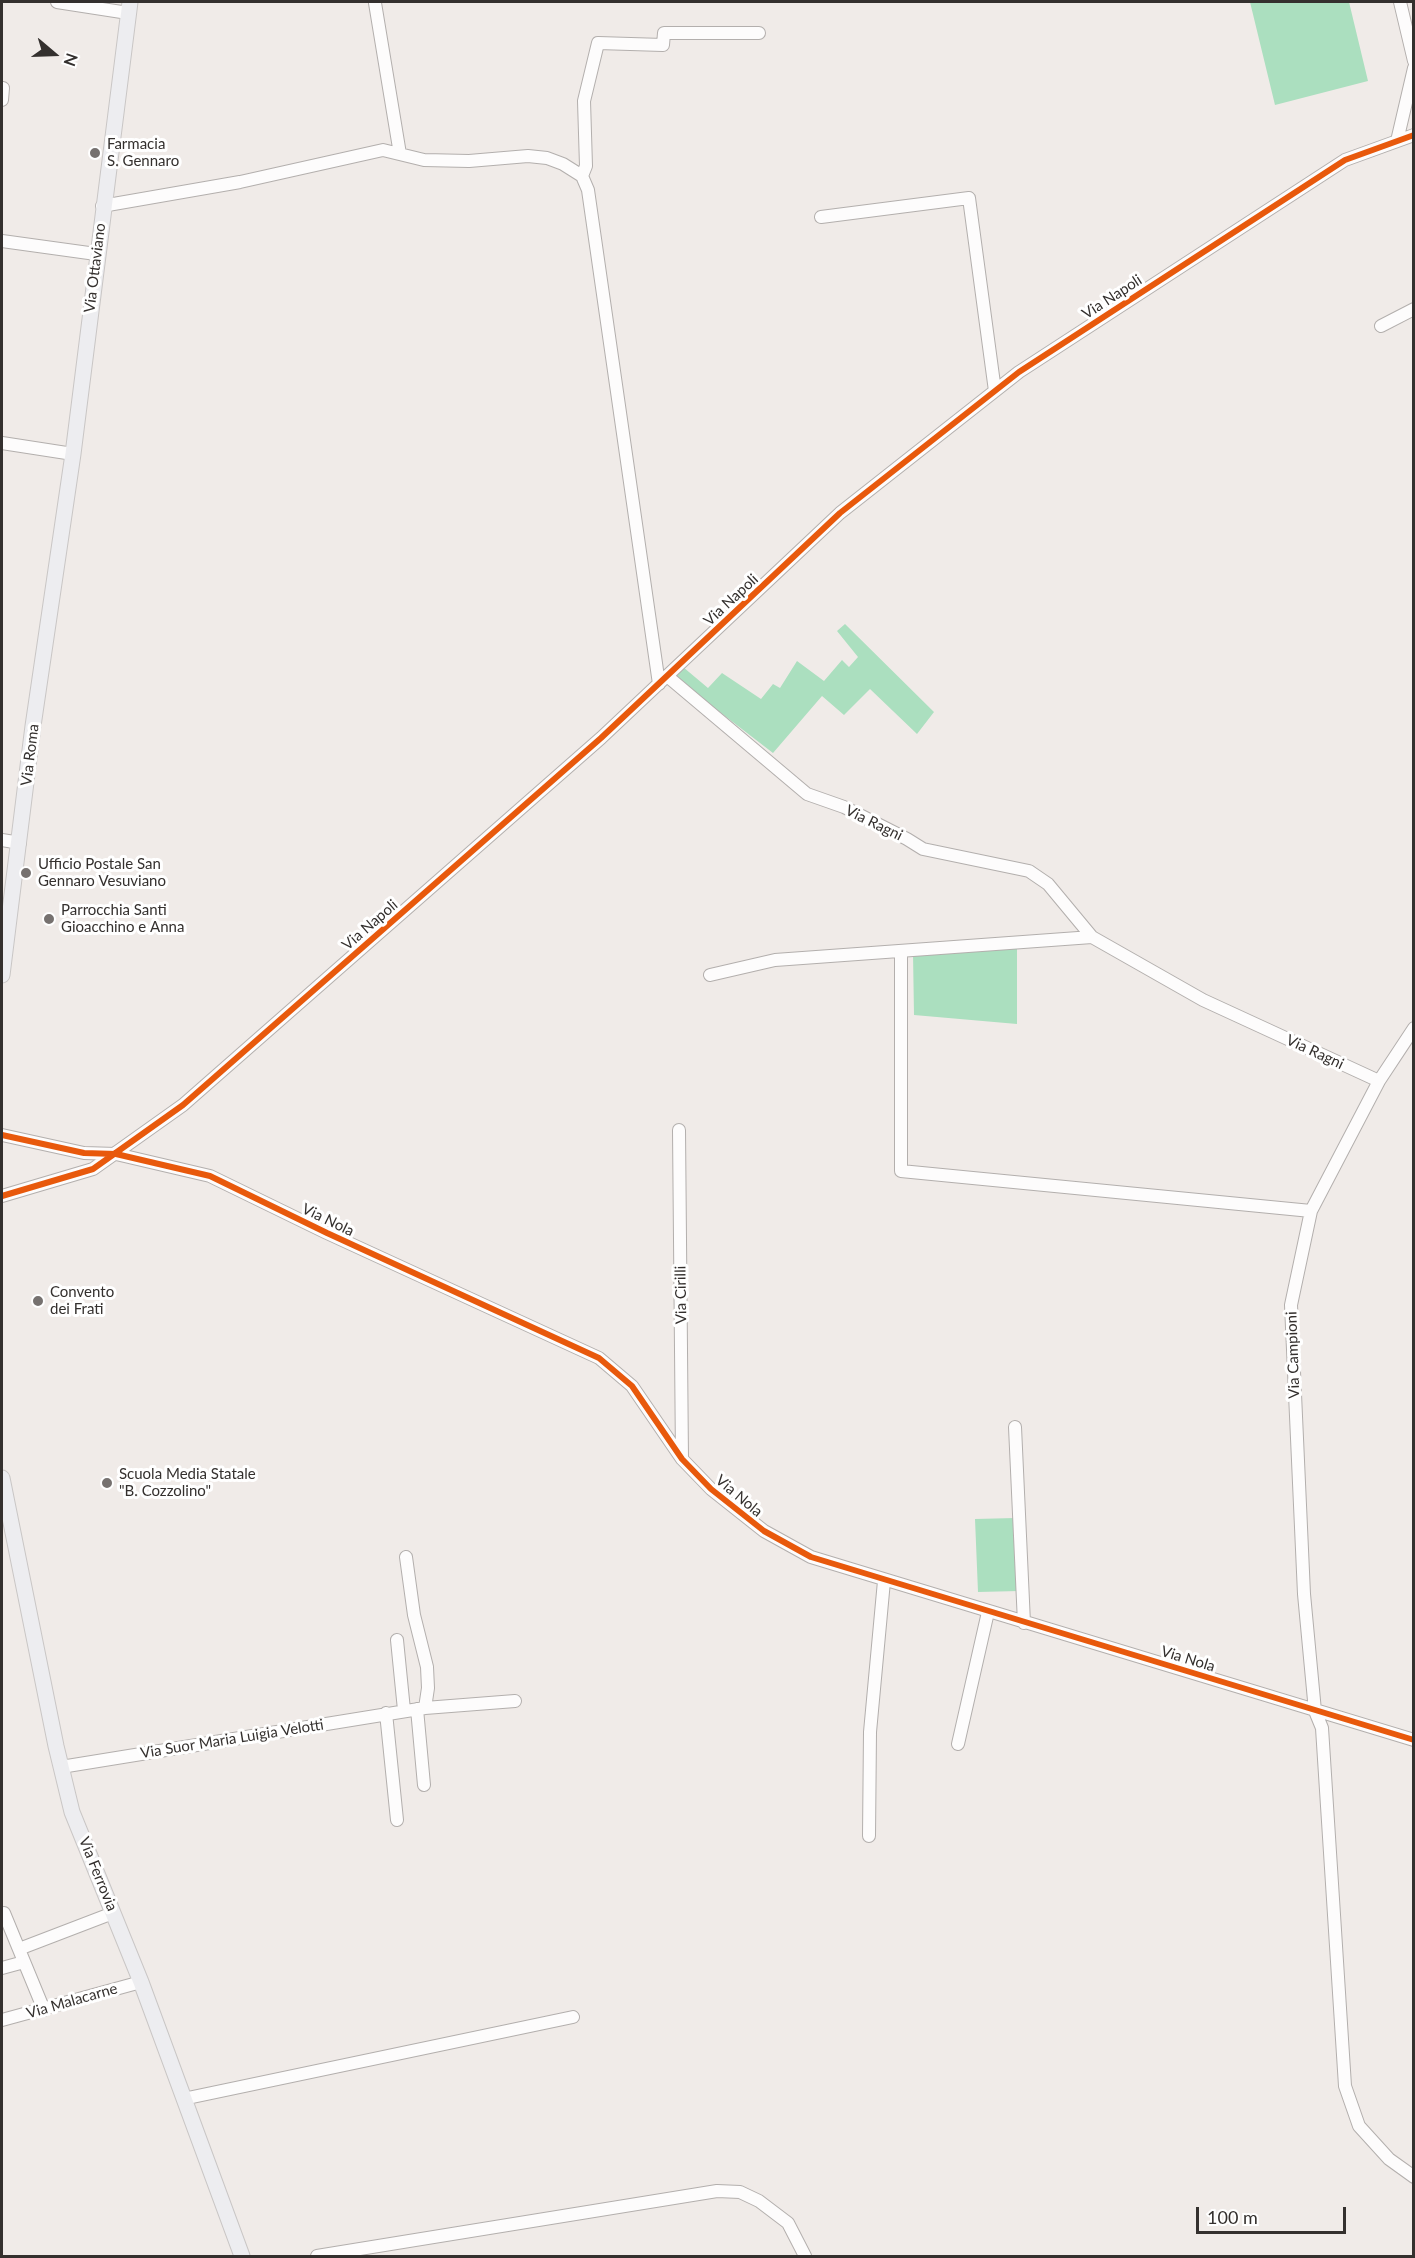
<!DOCTYPE html>
<html>
<head>
<meta charset="utf-8">
<style>
	body { margin:0 }
	#map { position:relative; width:1415px; height:2258px; overflow:hidden; background:#f0ebe8; font-family:Lato,sans-serif }
	canvas { display:block }
	.frame { position:absolute; inset:0; border:3px solid #34302e; pointer-events:none }
	.north { position:absolute; left:24px; top:24px; width:60px; height:60px; -webkit-text-stroke:4px #fff; paint-order:stroke; rotate:109deg; font-size:16px; font-weight:700; line-height:24px; text-align:center; color:#34302e }
	.north::after { content:''; display:block; margin:auto; width:21px; height:27px; background:#34302e; clip-path:polygon(50% 0,100% 100%,50% 72%,0 100%) }
	.scale { position:absolute; left:1196px; top:2207px; width:150px; height:27px; box-sizing:border-box; border:3px solid #34302e; border-top:0; padding-left:8px; font-size:18px; line-height:21px; white-space:nowrap; color:#34302e; -webkit-text-stroke:4px #fff; paint-order:stroke }
</style>
</head>
<body>
<div id="map">
<canvas width="1415" height="2258"></canvas>
<div class="frame"></div>
<div class="north">N</div>
<div class="scale">100 m</div>
</div>
<script>
const c = document.querySelector('canvas').getContext('2d');
c.lineJoin = 'round';
function fill(path, color) {
  c.fillStyle = color;
  c.fill(path, 'evenodd');
}
function shape(rows) {
  const path = new Path2D();
  for (const r of rows) {
    path.moveTo(r[0], r[1]);
    for (let i = 2; i < r.length; i += 2) path.lineTo(r[i], r[i + 1]);
  }
  return path;
}
function stroke(path, color, width, dash) {
  c.strokeStyle = color;
  c.lineWidth = width;
  c.lineCap = dash ? 'butt' : 'round';
  c.setLineDash(dash || []);
  c.stroke(path);
}
function write(font, color, halo, rows, align = 'center') {
  c.font = font + ' Lato,sans-serif';
  c.lineWidth = 6;
  c.setLineDash([]);
  c.textBaseline = 'middle';
  c.strokeStyle = halo;
  c.fillStyle = color;
  for (const [text, x, y, turn = 0] of rows) {
    c.save();
    c.translate(x, y);
    c.rotate((+turn || 0) * Math.PI / 180);
    c.textAlign = isNaN(turn) ? turn : align;
    if (halo) c.strokeText(text, 0, 0);
    c.fillText(text, 0, 0);
    c.restore();
  }
}
fill(shape([
	[1250,2,1349,2,1368,81,1275,105],
	[845,624,934,712,917,734,870,689,844,715,822,696,773,753,673,676,683,667,708,688,722,673,761,699,773,684,780,688,797,661,824,681,842,660,849,667,858,657,837,631],
	[1017,944,1017,1024,914,1015,913,953],
	[1015,1518,1019,1591,978,1592,975,1519]
]), '#abdfbf');
const minor = shape([
	[57,2,128,13],
	[1400,2,1414,61],
	[375,3,400,154],
	[2,100,3,88],
	[1397,141,1414,68],
	[582,176,586,166,584,101,598,43,663,45,664,33,759,33],
	[102,206,240,182,383,150,424,160,469,161,528,156,547,158,563,164,582,176,588,190,659,684],
	[821,217,969,198,995,391],
	[2,241,96,254],
	[1381,326,1414,309],
	[2,443,73,454],
	[667,676,807,794,844,807,907,839,923,849,1029,871,1048,884,1092,937],
	[2,840,20,843],
	[901,951,901,1171,1311,1211],
	[710,975,775,960,1092,937,1203,1000,1379,1081],
	[1414,1028,1379,1081,1311,1211,1291,1305,1304,1594,1315,1711,1322,1728,1345,2086,1359,2126,1389,2159,1414,2177],
	[679,1130,682,1459],
	[2,1135,84,1153,116,1154,210,1176,327,1233,599,1358,632,1386,682,1459,711,1489,764,1531,811,1557,1414,1740],
	[2,1196,93,1169,183,1105,601,738,840,513,1019,372,1345,160,1414,135],
	[1015,1427,1024,1623],
	[397,1640,404,1710],
	[425,1708,515,1701],
	[417,1709,424,1785],
	[386,1713,397,1820],
	[958,1744,988,1612],
	[61,1767,425,1708,428,1688,427,1667,414,1615,406,1557],
	[869,1836,870,1732,884,1581],
	[4,1913,44,2010],
	[19,1949,113,1913],
	[2,1968,24,1962],
	[2,2020,141,1982],
	[183,2099,573,2017],
	[317,2256,717,2191,740,2192,759,2201,788,2223,805,2256]
]);
const major = shape([
	[2,975,33,726,73,454,130,2],
	[2,1478,56,1746,72,1812,141,1982,242,2256]
]);
stroke(minor, '#b3afad', 14);
stroke(major, '#c9c6c5', 17);
stroke(minor, '#fdfcfc', 12);
stroke(major, '#ededf0', 15);
stroke(shape([
	[2,1135,84,1153,116,1154,210,1176,327,1233,599,1358,632,1386,682,1459,711,1489,764,1531,811,1557,1414,1740],
	[2,1196,93,1169,183,1105,601,738,840,513,1019,372,1345,160,1414,135]
]), '#e8590c', 6);
for (const [x, y, r, color] of [
	[95,153,6,"#76716f"],
	[26,873,6,"#76716f"],
	[49,919,6,"#76716f"],
	[38,1301,6,"#76716f"],
	[107,1483,6,"#76716f"]
]) {
  const dot = new Path2D();
  dot.arc(x, y, r, 0, 2 * Math.PI);
  c.fillStyle = color;
  c.fill(dot);
  stroke(dot, '#fff', 2);
}
write('15px', '#34302e', '#fff', [
	["Farmacia",107,144],
	["S. Gennaro",107,161],
	["Ufficio Postale San",38,864],
	["Gennaro Vesuviano",38,881],
	["Parrocchia Santi",61,910],
	["Gioacchino e Anna",61,927],
	["Convento",50,1292],
	["dei Frati",50,1309],
	["Scuola Media Statale",119,1474],
	["\"B. Cozzolino\"",119,1491]
], 'left');
write('15px', '#34302e', '#fff', [
	["Via Ottaviano",95,268,-83],
	["Via Napoli",1112,297,-33],
	["Via Napoli",731,600,-43],
	["Via Roma",30,755,-83],
	["Via Ragni",874,823,26],
	["Via Napoli",370,925,-41],
	["Via Ragni",1315,1052,25],
	["Via Nola",328,1220,26],
	["Via Cirilli",681,1295,-91],
	["Via Campioni",1293,1355,-92],
	["Via Nola",739,1496,40],
	["Via Nola",1188,1659,17],
	["Via Suor Maria Luigia Velotti",232,1739,-9],
	["Via Ferrovia",98,1874,68],
	["Via Malacarne",72,2001,-16]
]);
</script>
</body>
</html>
